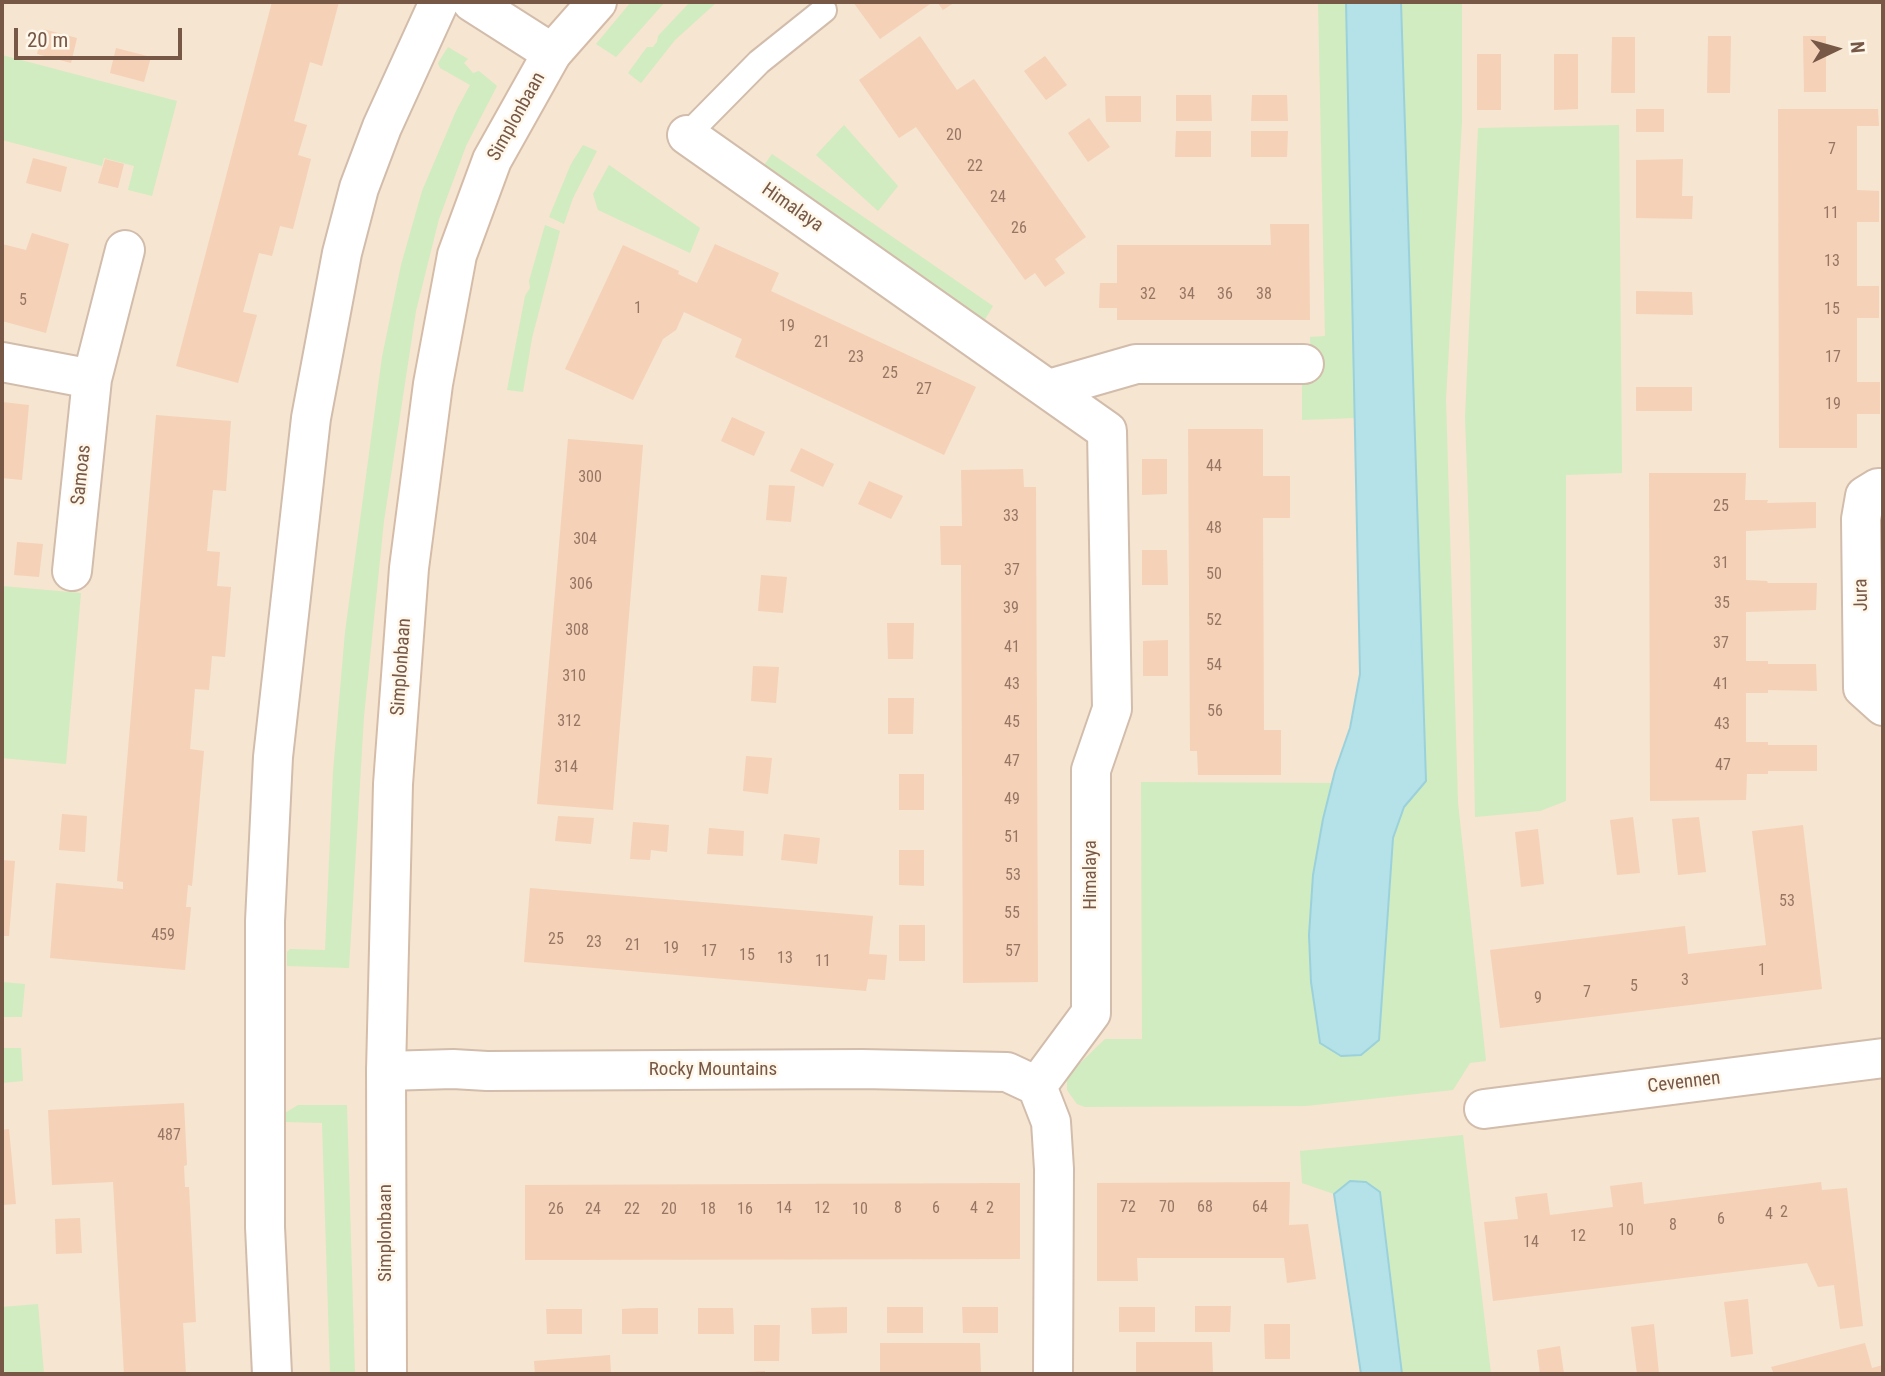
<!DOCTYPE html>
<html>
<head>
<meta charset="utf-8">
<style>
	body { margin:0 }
	#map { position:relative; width:1885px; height:1376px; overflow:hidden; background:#fef3e2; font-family:"Roboto Condensed",sans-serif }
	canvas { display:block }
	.frame { position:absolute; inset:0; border:4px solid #775847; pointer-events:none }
	.north { position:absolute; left:1801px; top:14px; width:70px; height:70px; -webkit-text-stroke:5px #fff7ea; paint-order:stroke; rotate:85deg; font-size:19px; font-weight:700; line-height:28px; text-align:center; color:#775847 }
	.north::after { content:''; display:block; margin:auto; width:24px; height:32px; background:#775847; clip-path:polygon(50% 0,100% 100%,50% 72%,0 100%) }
	.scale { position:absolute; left:14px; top:28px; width:168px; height:32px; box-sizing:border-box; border:4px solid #775847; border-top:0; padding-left:9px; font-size:21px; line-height:24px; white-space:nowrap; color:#775847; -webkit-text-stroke:5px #fff7ea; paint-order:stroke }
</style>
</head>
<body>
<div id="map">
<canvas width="1885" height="1376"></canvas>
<div class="frame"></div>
<div class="north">N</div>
<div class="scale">20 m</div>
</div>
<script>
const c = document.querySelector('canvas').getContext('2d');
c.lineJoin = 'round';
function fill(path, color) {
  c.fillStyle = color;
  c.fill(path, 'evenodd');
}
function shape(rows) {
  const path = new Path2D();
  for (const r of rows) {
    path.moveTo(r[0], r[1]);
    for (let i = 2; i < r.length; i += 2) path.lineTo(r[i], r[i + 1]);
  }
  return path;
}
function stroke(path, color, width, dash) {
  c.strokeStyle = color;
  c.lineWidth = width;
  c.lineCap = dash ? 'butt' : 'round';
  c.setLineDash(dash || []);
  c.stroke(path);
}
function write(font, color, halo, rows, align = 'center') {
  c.font = font + ' "Roboto Condensed",sans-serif';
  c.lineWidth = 5;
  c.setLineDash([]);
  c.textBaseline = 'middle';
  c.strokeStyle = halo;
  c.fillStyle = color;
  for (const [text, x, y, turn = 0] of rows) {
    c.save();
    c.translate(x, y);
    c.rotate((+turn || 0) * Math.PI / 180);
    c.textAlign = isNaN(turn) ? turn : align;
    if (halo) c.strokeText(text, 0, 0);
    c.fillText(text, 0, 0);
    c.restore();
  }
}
fill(shape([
	[2,2,1883,2,1883,1374,2,1374]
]), '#f6e5d0');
fill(shape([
	[631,2,665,2,616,57,596,44],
	[690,2,717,2,675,40,641,83,628,73,647,47,653,47,657,42,658,36],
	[1318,2,1346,2,1355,418,1302,420,1302,378,1311,378,1310,337,1325,336],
	[1401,2,1462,2,1462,122,1446,399,1458,803,1486,1061,1470,1063,1453,1090,1306,1106,1085,1107,1077,1104,1067,1090,1067,1076,1105,1039,1142,1039,1141,782,1333,783,1313,875,1309,935,1311,982,1319,1042,1342,1056,1378,1040,1393,838,1404,807,1426,781],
	[448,47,468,59,464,63,473,73,479,71,497,86,466,146,439,219,416,311,384,521,364,716,349,968,287,966,287,952,290,949,325,950,333,772,345,632,382,357,401,265,422,191,456,111,470,85,440,68,438,63],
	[2,55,177,101,152,196,128,190,134,166,104,158,102,166,2,140],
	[844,125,898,186,878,211,816,155],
	[1619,125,1622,473,1566,475,1566,801,1540,811,1475,817,1470,554,1465,417,1478,128],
	[583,145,597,151,573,198,564,224,549,217,571,164],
	[772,154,993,306,984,321,762,168],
	[609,165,700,228,690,253,598,210,593,194],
	[545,225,560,231,532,338,523,392,507,390,525,296,530,288,529,281],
	[2,586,81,593,66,764,2,758],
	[2,982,25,984,22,1017,2,1017],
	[2,1048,21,1048,23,1081,2,1083],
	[298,1105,347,1105,355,1374,330,1374,322,1123,285,1122,285,1113],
	[1463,1135,1491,1374,1402,1374,1380,1192,1350,1181,1334,1194,1302,1183,1300,1151],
	[38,1304,44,1374,2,1374,2,1307]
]), '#d1ecc0');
const water = shape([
	[1346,2,1401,2,1426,781,1404,807,1393,838,1379,1040,1361,1055,1341,1056,1320,1043,1311,982,1309,935,1313,875,1323,819,1335,771,1350,728,1360,674,1346,2],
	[1350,1181,1366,1182,1380,1192,1402,1374,1361,1374,1334,1194,1350,1181]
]);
fill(water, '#b5e1e8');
stroke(water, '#9bd1db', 2);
fill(shape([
	[272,2,339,2,322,66,310,62,294,121,307,125,298,155,311,159,293,229,280,226,272,256,259,253,243,312,257,315,238,383,176,366],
	[853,2,933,2,880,39],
	[937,2,955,2,943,10],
	[43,29,77,38,71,63,37,54],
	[920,36,957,90,974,79,1086,237,1055,259,1065,273,1045,287,1035,273,1025,280,916,127,899,138,859,80],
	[1708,36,1731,36,1730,93,1707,93],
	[1803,36,1826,36,1826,92,1804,92],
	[1612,37,1635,37,1635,93,1611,93],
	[116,48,151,57,144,82,110,73],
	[1477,54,1501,54,1501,110,1477,110],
	[1554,54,1578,54,1578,109,1554,110],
	[1045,56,1067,85,1046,100,1024,71],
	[1176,95,1211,95,1212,121,1176,121],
	[1252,95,1287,95,1288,121,1251,121],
	[1105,96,1141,96,1141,122,1106,122],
	[1636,109,1664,109,1664,132,1636,132],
	[1778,109,1878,109,1879,126,1857,126,1857,190,1879,191,1879,222,1857,222,1857,286,1879,286,1879,318,1857,318,1857,382,1880,382,1880,414,1857,414,1857,448,1779,448],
	[1089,118,1110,147,1088,162,1068,133],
	[1176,131,1211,131,1211,157,1175,157],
	[1251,131,1288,131,1287,157,1251,157],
	[33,158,67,167,61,192,26,183],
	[105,159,124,164,118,188,98,183],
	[1683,159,1682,196,1693,196,1692,219,1636,218,1636,160],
	[1270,224,1309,224,1310,320,1117,320,1117,308,1099,308,1100,283,1117,283,1117,245,1271,245],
	[32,233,69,244,46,333,2,321,2,244,26,250],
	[715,244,779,273,771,291,976,387,944,455,735,357,742,339,684,312,676,330,663,339,633,400,565,369,623,245,679,271,678,274,697,283],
	[1636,291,1692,292,1693,315,1636,314],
	[1636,387,1692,387,1692,411,1636,411],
	[2,402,29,405,22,480,2,478],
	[156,415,231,421,226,491,213,490,207,551,220,552,217,586,231,587,225,657,212,656,209,690,195,689,190,749,204,751,192,886,188,885,186,907,191,907,185,970,50,958,56,883,123,889,123,882,117,881],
	[732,417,765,432,754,456,721,441],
	[1188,429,1263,429,1263,476,1290,476,1290,518,1263,518,1264,730,1281,730,1281,775,1198,775,1197,751,1190,751],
	[568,439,643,445,613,810,537,804],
	[801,448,834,464,823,487,790,471],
	[1142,459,1167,459,1167,494,1142,495],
	[1023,469,1024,487,1036,487,1038,982,963,983,961,565,941,565,940,526,962,526,961,470],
	[1649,473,1746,473,1745,500,1768,500,1767,503,1816,502,1816,528,1746,531,1746,580,1767,581,1768,583,1817,583,1816,610,1746,612,1746,661,1768,661,1768,664,1816,664,1817,691,1768,690,1768,693,1746,693,1746,742,1768,742,1768,745,1817,745,1817,771,1768,771,1768,774,1747,774,1746,800,1650,801],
	[869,481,903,496,891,519,858,504],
	[769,485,795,486,791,522,766,520],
	[17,542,43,544,39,577,14,575],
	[1142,550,1167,550,1168,585,1142,585],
	[761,575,787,577,783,613,758,611],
	[887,623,914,623,913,659,888,659],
	[1168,640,1168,676,1143,676,1143,641],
	[753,666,779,667,776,703,751,701],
	[888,698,914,698,913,734,888,734],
	[746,756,772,758,768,794,743,791],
	[899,774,924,774,924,810,899,810],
	[62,814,87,816,85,852,59,850],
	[558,816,594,818,591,844,555,841],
	[1633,817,1640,873,1617,875,1610,820],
	[1699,817,1706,872,1678,875,1672,819],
	[633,822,669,825,667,852,651,850,650,860,630,859],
	[1803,825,1822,989,1500,1028,1490,950,1685,926,1688,954,1766,945,1752,831],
	[709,828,744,831,743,856,707,854],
	[1538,829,1544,884,1521,887,1515,832],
	[784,834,820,838,817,864,781,860],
	[899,850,924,850,924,886,899,885],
	[2,860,15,861,9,936,2,936],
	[530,888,873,916,869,954,887,955,885,980,868,979,866,991,524,962],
	[899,925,925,925,925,961,899,961],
	[184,1103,187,1165,184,1166,185,1187,189,1187,196,1322,183,1323,186,1374,124,1374,113,1182,52,1185,48,1110],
	[9,1129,16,1204,2,1205,2,1130],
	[1290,1182,1289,1225,1308,1224,1316,1279,1287,1283,1284,1258,1137,1258,1138,1281,1097,1281,1097,1183],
	[1642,1182,1644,1204,1821,1182,1822,1190,1847,1188,1863,1326,1840,1329,1834,1285,1818,1287,1807,1263,1493,1301,1484,1222,1518,1219,1515,1197,1547,1193,1550,1215,1613,1207,1610,1186],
	[1020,1183,1020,1259,525,1260,525,1185],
	[80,1218,82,1253,56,1254,55,1219],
	[1748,1299,1753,1354,1731,1357,1724,1302],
	[1195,1306,1231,1306,1230,1332,1195,1332],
	[847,1307,847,1333,812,1334,811,1308],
	[887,1307,923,1307,923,1333,887,1333],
	[962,1307,998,1307,998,1333,963,1333],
	[1119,1307,1155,1307,1155,1332,1119,1332],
	[640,1308,658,1308,658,1334,622,1334,622,1309],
	[698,1308,733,1308,734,1334,698,1334],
	[546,1309,582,1309,582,1334,547,1334],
	[1264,1324,1290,1324,1290,1359,1265,1359],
	[1654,1324,1659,1374,1637,1374,1631,1327],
	[754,1325,780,1325,779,1361,754,1361],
	[1136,1342,1212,1342,1213,1374,1136,1374],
	[880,1343,980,1343,981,1374,880,1374],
	[1865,1343,1872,1368,1883,1365,1883,1374,1774,1374,1771,1367],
	[1560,1346,1564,1374,1540,1374,1537,1350],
	[610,1355,611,1374,535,1374,534,1361],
	[765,1371,765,1374,747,1374,747,1372]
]), '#f5d1b8');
const lane = shape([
	[687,135,759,62,824,10]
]);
const street = shape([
	[472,2,552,53],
	[687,135,1107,431,1112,709,1091,770,1091,1013,1037,1086],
	[2,362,92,379],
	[1049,389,1136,364,1304,364],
	[1883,488,1878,488,1865,496,1861,519,1863,688,1883,706],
	[72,571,92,379,125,250],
	[386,1071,453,1069,487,1071,862,1069,1007,1072,1037,1086],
	[1037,1086,1051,1122,1054,1169,1053,1374],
	[1484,1109,1883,1058],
	[272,1374,265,1227,265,921,273,757,311,418,342,253,359,188,382,127,439,2]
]);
const secondary = shape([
	[387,1374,386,1071,393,784,409,568,433,384,457,255,492,160,552,53,597,2]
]);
stroke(lane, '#d2bcab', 28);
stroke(street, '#d2bcab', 42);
stroke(secondary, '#d5bca8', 42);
stroke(lane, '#fff', 24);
stroke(street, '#fff', 38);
stroke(secondary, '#fff', 38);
write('16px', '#967663', null, [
	["20",954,136],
	["7",1832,150],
	["22",975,167],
	["24",998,198],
	["11",1831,214],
	["26",1019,229],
	["13",1832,262],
	["32",1148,295],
	["34",1187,295],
	["36",1225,295],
	["38",1264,295],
	["5",23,301],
	["1",638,309],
	["15",1832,310],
	["19",787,327],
	["21",822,343],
	["23",856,358],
	["17",1833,358],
	["25",890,374],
	["27",924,390],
	["19",1833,405],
	["44",1214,467],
	["300",590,478],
	["25",1721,507],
	["33",1011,517],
	["48",1214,529],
	["304",585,540],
	["31",1721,564],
	["37",1012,571],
	["50",1214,575],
	["306",581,585],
	["35",1722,604],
	["39",1011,609],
	["52",1214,621],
	["308",577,631],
	["37",1721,644],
	["41",1012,648],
	["54",1214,666],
	["310",574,677],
	["43",1012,685],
	["41",1721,685],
	["56",1215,712],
	["312",569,722],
	["45",1012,723],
	["43",1722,725],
	["47",1012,762],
	["47",1723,766],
	["314",566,768],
	["49",1012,800],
	["51",1012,838],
	["53",1013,876],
	["53",1787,902],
	["55",1012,914],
	["459",163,936],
	["25",556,940],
	["23",594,943],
	["21",633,946],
	["19",671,949],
	["17",709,952],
	["57",1013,952],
	["15",747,956],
	["13",785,959],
	["11",823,962],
	["1",1762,971],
	["3",1685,981],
	["5",1634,987],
	["7",1587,993],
	["9",1538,999],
	["487",169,1136],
	["72",1128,1208],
	["70",1167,1208],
	["68",1205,1208],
	["64",1260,1208],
	["14",784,1209],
	["12",822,1209],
	["8",898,1209],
	["6",936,1209],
	["4",974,1209],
	["2",990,1209],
	["26",556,1210],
	["24",593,1210],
	["22",632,1210],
	["20",669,1210],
	["18",708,1210],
	["16",745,1210],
	["10",860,1210],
	["2",1784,1213],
	["4",1769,1215],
	["6",1721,1220],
	["8",1673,1226],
	["10",1626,1231],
	["12",1578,1237],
	["14",1531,1243]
]);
write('19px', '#775847', '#fff7ea', [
	["Simplonbaan",517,117,-61],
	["Himalaya",792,208,35],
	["Samoas",82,475,-84],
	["Jura",1862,595,-91],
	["Simplonbaan",402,667,-86],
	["Himalaya",1091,875,-90],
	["Rocky Mountains",713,1070],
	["Cevennen",1684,1083,-7],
	["Simplonbaan",386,1233,-90]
]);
</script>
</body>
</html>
